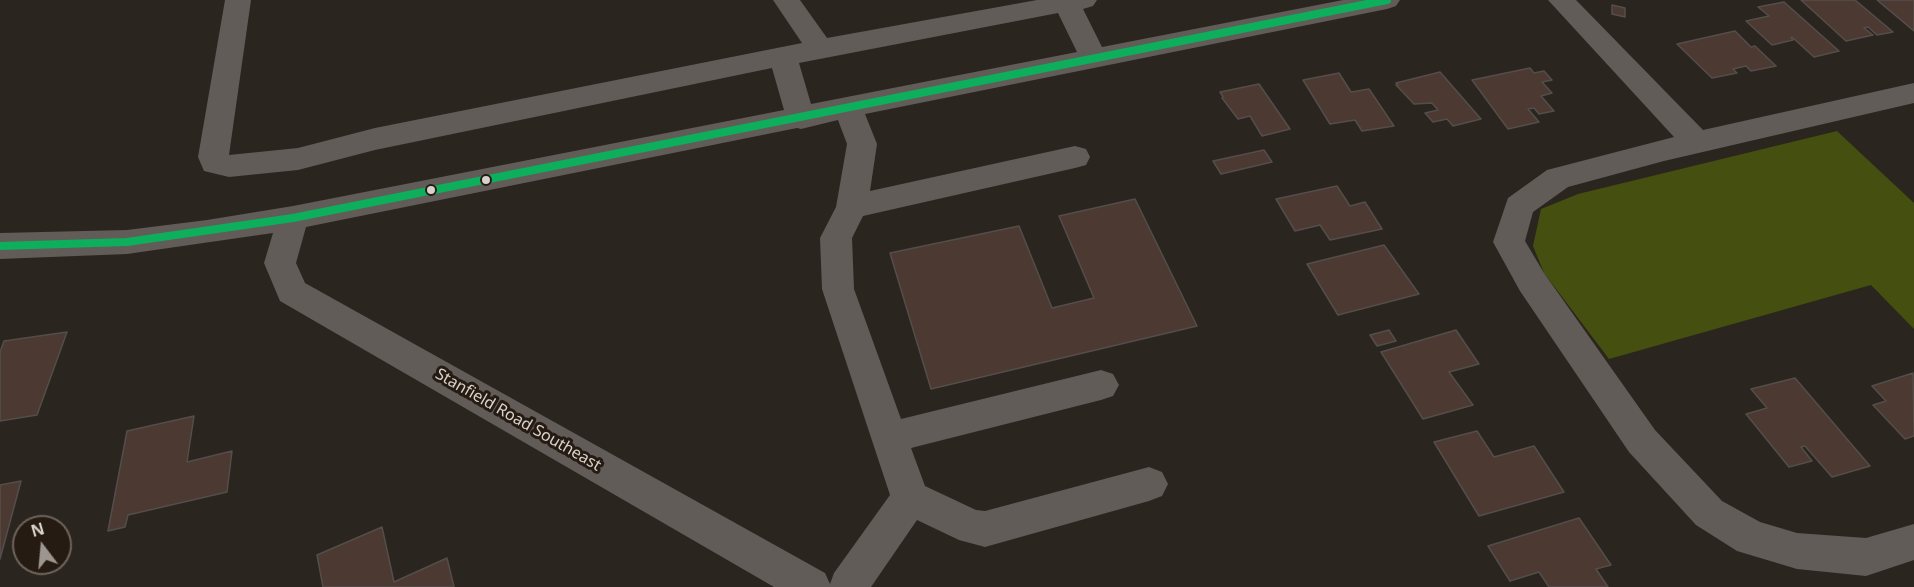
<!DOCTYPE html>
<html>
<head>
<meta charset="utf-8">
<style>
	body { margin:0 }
	#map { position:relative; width:1914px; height:587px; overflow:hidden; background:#2b2520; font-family:"Noto Sans",sans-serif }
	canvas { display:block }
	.north { position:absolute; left:12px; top:515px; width:60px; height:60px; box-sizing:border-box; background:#251b12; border:2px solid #6d645c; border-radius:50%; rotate:344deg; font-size:16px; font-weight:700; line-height:24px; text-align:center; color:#d9d2cc }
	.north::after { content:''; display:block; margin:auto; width:21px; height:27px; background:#9c9590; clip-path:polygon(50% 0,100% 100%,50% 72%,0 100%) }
</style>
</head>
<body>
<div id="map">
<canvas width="1914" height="587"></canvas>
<div class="north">N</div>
</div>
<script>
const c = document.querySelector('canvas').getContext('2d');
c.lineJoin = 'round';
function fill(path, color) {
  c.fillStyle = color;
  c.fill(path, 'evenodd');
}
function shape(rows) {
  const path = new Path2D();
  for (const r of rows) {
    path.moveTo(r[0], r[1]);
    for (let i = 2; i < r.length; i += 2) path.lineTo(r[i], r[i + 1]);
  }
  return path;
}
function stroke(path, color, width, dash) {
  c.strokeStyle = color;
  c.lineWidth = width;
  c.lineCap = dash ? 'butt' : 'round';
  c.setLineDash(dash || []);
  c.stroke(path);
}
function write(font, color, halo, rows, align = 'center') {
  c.font = font + ' "Noto Sans",sans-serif';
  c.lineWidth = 6;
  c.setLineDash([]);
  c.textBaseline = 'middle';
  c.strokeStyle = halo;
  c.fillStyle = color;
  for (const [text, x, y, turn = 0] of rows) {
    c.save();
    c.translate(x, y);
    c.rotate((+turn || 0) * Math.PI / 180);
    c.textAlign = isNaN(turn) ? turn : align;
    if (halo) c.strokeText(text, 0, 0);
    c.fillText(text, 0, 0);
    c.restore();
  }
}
fill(shape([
	[1837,131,1914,203,1914,329,1871,285,1609,359,1544,273,1533,246,1541,209,1578,194]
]), '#454f10');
const building = shape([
	[1801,0,1855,0,1893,32,1877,35,1868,27,1864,28,1873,35,1846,41,1801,0],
	[1877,0,1914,0,1914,31,1877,0],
	[1784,2,1839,51,1814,57,1792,37,1791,38,1793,40,1772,45,1746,21,1769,16,1758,7,1784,2],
	[1612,5,1625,8,1625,17,1612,14,1612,5],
	[1735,31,1751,47,1755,46,1776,66,1751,71,1746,66,1733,69,1737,73,1712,78,1677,44,1735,31],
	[1530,68,1534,73,1544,71,1552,80,1542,82,1552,93,1541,96,1554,111,1539,114,1534,108,1528,109,1539,122,1508,129,1472,80,1530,68],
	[1440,72,1481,119,1453,126,1447,119,1433,122,1425,113,1438,110,1432,103,1414,104,1396,85,1398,85,1396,83,1440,72],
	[1339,73,1351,92,1369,89,1394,126,1362,131,1355,120,1330,124,1303,80,1339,73],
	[1259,84,1290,129,1262,136,1250,116,1238,119,1222,98,1223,97,1220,92,1259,84],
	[1264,150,1272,162,1221,174,1213,161,1264,150],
	[1337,186,1350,206,1365,202,1382,229,1330,240,1320,225,1295,231,1276,199,1337,186],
	[1135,199,1197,326,931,389,890,253,1019,226,1052,308,1094,298,1059,216,1135,199],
	[1384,245,1419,294,1338,315,1307,264,1384,245],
	[1389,330,1396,341,1377,346,1370,335,1389,330],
	[1456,330,1479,364,1449,372,1473,405,1423,419,1381,352,1456,330],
	[67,332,37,415,0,421,0,352,4,341,67,332],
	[1913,373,1914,436,1905,439,1873,405,1886,401,1872,386,1913,373],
	[1795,378,1870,466,1832,477,1805,446,1801,447,1812,461,1789,467,1746,414,1767,408,1751,389,1795,378],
	[194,416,187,462,232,451,227,492,128,515,125,527,108,531,127,431,194,416],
	[1477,431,1494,457,1534,446,1564,492,1479,516,1434,442,1477,431],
	[21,481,0,559,0,485,21,481],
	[1579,518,1611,565,1596,569,1608,587,1549,587,1539,572,1510,581,1488,546,1579,518],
	[382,527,394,582,447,558,454,587,323,587,317,555,382,527]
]);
fill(building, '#4c3932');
stroke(building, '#544e4b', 1.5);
fill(shape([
	[225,0,251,0,229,155,298,148,375,128,802,43,773,0,800,0,827,38,1037,0,1097,0,1093,6,1083,9,1102,47,1343,0,1400,0,1396,6,1387,9,865,114,877,144,870,191,1075,146,1086,149,1090,157,1086,165,1075,168,863,216,852,238,854,289,901,419,1101,370,1113,374,1119,385,1113,396,1101,400,911,448,925,486,976,510,985,511,1149,467,1162,472,1168,484,1162,496,1149,501,985,547,959,540,917,520,871,587,774,587,280,301,264,263,273,233,127,254,0,259,0,233,127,230,207,220,293,206,784,110,772,68,375,150,298,170,229,177,204,171,198,157,225,0],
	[1058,13,1077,52,811,104,799,63,1058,13],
	[838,120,847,144,836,207,820,238,822,289,890,495,834,573,830,584,825,573,305,283,296,263,306,227,797,128,801,129,838,120],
	[1548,0,1576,0,1703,130,1914,83,1914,103,1664,161,1568,187,1533,212,1525,241,1544,273,1655,430,1722,501,1760,522,1797,533,1866,538,1914,524,1914,560,1866,576,1797,569,1737,551,1696,525,1629,452,1520,291,1493,242,1508,198,1547,170,1674,137,1548,0]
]), '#615c58');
stroke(shape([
	[0,246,127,242,293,218,1387,0]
]), '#0daf5c', 8);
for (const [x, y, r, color] of [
	[486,180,5,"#d9d2cc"],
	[431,190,5,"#d9d2cc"]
]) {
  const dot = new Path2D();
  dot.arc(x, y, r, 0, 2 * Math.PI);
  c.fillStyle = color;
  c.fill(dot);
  stroke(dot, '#251b12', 2);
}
write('16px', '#d9d2cc', '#251b12', [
	["Stanfield Road Southeast",518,420,30]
]);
</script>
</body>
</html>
